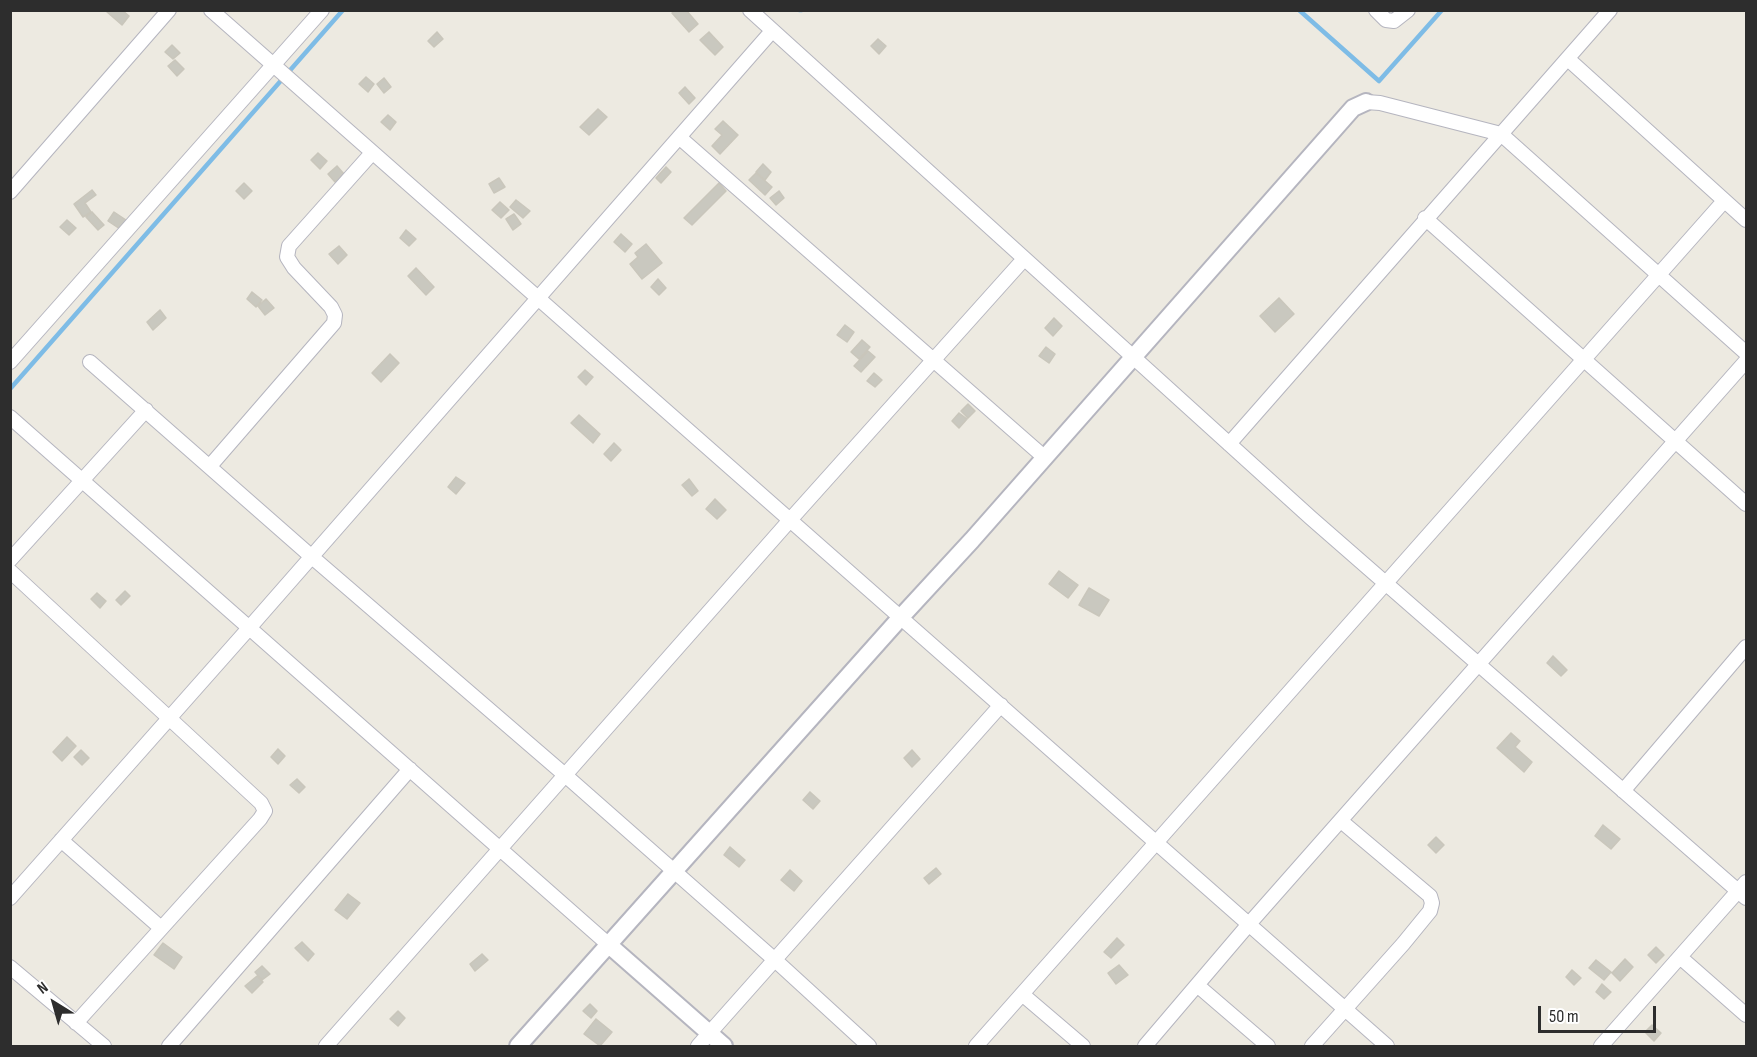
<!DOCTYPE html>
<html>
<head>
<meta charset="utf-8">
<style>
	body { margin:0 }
	#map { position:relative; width:1757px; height:1057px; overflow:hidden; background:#edeae1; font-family:"Sofia Sans Condensed",sans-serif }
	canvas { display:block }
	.frame { position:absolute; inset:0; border:12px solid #2d2d2d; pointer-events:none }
	.north { position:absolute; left:24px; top:973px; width:60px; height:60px; -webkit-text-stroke:4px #fff; paint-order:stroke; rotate:323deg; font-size:16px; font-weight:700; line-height:24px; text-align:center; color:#2d2d2d }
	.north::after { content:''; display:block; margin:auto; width:21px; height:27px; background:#2d2d2d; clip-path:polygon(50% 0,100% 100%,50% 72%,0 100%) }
	.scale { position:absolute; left:1538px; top:1006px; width:118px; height:27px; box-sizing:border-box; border:3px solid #2d2d2d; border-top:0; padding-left:8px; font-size:18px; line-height:21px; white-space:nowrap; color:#2d2d2d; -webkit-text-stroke:4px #fff; paint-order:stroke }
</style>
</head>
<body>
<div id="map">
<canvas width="1757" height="1057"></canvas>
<div class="frame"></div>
<div class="north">N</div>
<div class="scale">50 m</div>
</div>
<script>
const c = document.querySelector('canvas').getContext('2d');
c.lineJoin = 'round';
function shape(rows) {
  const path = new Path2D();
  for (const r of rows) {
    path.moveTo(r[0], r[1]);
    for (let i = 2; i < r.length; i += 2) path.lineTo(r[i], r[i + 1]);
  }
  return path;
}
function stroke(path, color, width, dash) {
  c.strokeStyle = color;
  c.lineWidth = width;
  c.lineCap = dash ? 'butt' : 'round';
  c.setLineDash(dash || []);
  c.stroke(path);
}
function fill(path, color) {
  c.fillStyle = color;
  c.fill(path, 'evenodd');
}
stroke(shape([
	[799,10,802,10],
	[1299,10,1379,81,1442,10],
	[10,389,343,10]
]), '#7ebce6', 4.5);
const building = shape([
	[108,10,122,10,129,16,122,25,107,12,108,10],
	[675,10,686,10,698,24,689,32,672,13,675,10],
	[437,32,443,39,434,47,428,41,437,32],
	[709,32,723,47,715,55,700,40,709,32],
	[878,39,886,46,879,54,871,46,878,39],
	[172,45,180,53,173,59,165,52,172,45],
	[175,60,184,69,177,76,168,66,175,60],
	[366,77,374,84,368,92,359,84,366,77],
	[384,78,391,87,384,93,377,84,384,78],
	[685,87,695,98,689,104,679,93,685,87],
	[598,109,607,117,589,135,580,127,598,109],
	[388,115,396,122,390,130,381,122,388,115],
	[723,121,738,135,720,154,712,146,722,135,715,129,723,121],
	[318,153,327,161,320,169,311,160,318,153],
	[763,164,771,172,765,180,756,172,763,164],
	[337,166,344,174,335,182,328,174,337,166],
	[666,167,671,172,661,183,656,178,666,167],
	[756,173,772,187,765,195,749,180,756,173],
	[499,178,505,187,494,193,489,184,499,178],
	[244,183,252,191,244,199,236,191,244,183],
	[719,183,726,191,692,225,684,218,719,183],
	[92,190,96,195,85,203,91,212,83,217,74,204,92,190],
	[779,191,784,198,776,205,770,198,779,191],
	[516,200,530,211,523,218,510,207,516,200],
	[500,202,509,210,501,218,492,210,500,202],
	[92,212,104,225,98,230,86,217,92,212],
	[114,212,126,220,120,229,108,221,114,212],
	[514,214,521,224,513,230,506,219,514,214],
	[67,220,76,228,69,235,60,227,67,220],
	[406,230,416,239,409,246,400,238,406,230],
	[621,234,632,244,625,252,614,242,621,234],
	[646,244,662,263,642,279,630,264,638,257,635,253,646,244],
	[339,246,347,255,338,264,329,254,339,246],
	[416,268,434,287,426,295,408,276,416,268],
	[658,279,666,288,659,295,651,287,658,279],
	[252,292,262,300,256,307,247,299,252,292],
	[1279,298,1294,314,1275,332,1260,316,1279,298],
	[266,299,274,308,265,315,258,306,266,299],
	[160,310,166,318,153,330,147,322,160,310],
	[1054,318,1062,326,1053,336,1045,328,1054,318],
	[845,325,854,332,847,342,837,335,845,325],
	[862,340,870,347,859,359,851,352,862,340],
	[1046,347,1055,354,1049,363,1039,356,1046,347],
	[868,351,875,357,861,372,854,366,868,351],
	[390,354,399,363,381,382,372,373,390,354],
	[585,370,593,377,586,385,578,377,585,370],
	[874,373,882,380,875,387,867,381,874,373],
	[968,404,975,411,968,418,961,411,968,404],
	[959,413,967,419,959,428,952,421,959,413],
	[579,415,600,434,593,443,571,423,579,415],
	[614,443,621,450,611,461,604,454,614,443],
	[456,477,465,483,456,494,448,487,456,477],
	[689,479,698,491,692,496,682,485,689,479],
	[715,499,726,510,717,519,706,509,715,499],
	[1059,571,1078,585,1068,598,1049,584,1059,571],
	[1089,588,1109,600,1099,616,1079,605,1089,588],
	[125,591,130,596,121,605,116,600,125,591],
	[97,593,106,601,100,608,91,599,97,593],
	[1553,656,1567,670,1561,676,1547,663,1553,656],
	[1511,733,1520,741,1515,747,1532,762,1524,772,1497,748,1511,733],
	[67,737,76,746,62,761,53,752,67,737],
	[278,749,285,756,278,764,271,757,278,749],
	[81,750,89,758,82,765,74,757,81,750],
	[912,750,920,759,912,767,904,758,912,750],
	[297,779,305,787,299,793,290,785,297,779],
	[810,792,820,801,813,809,803,800,810,792],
	[1603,825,1620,839,1611,849,1595,836,1603,825],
	[1436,837,1444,845,1436,853,1428,845,1436,837],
	[730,847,745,860,739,867,724,855,730,847],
	[936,868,941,874,929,884,924,878,936,868],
	[790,870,802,881,794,891,781,880,790,870],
	[348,894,360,903,347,919,335,910,348,894],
	[1117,938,1124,945,1111,958,1104,952,1117,938],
	[302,942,314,954,308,961,295,948,302,942],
	[163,943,182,957,174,969,154,955,163,943],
	[1656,947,1664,955,1656,963,1648,955,1656,947],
	[482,954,488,960,475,971,470,964,482,954],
	[1625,959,1633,967,1620,981,1612,973,1625,959],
	[1596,960,1611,972,1604,980,1589,968,1596,960],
	[1119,965,1128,975,1116,984,1108,973,1119,965],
	[262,966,270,974,262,980,255,972,262,966],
	[1572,970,1581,978,1574,985,1566,977,1572,970],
	[257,976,263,982,252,993,245,986,257,976],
	[1602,984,1611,992,1604,999,1596,992,1602,984],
	[590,1004,597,1011,591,1018,583,1011,590,1004],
	[398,1011,405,1018,398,1026,390,1019,398,1011],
	[596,1019,612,1032,600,1046,584,1034,596,1019],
	[1652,1025,1661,1033,1654,1041,1645,1032,1652,1025]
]);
fill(building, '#c9c8bf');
stroke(building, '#c9c6bb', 1.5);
const minor = shape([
	[211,10,1387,1046],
	[750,10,1311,518,1746,898],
	[1376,10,1386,20,1394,21,1408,10],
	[1568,59,1746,220],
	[1366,102,1380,103,1501,134,1746,353],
	[679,137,1044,457],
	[10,192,169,10],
	[1425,218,1746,504],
	[10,362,322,10],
	[90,362,312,557,565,775,775,960,869,1046],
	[10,417,609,945],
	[1229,444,1610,10],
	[210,466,334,323,335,315,331,307,294,268,287,257,289,246,372,153],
	[10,560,146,410],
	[10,571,261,803,265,811,260,819,76,1023],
	[1623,791,1746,647],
	[61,840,161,928],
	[10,898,250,627,772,31],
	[1680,957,1746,1015],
	[10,967,104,1046],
	[1197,985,1268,1046],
	[1022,994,1083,1046],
	[169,1046,410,769],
	[326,1046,790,520,1024,259],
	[698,1046,1001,705],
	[976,1046,1724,201],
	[1145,1046,1249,924,1746,361],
	[1312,1046,1403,944,1430,911,1432,903,1430,896,1341,821],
	[1601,1046,1746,882]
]);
const tertiary = shape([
	[609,945,724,1046],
	[518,1046,901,617,972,540,1353,108,1366,102]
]);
stroke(minor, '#b5b5bf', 16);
stroke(tertiary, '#b5b5bf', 20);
stroke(minor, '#fff', 14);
stroke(tertiary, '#fff', 16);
</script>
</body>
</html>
